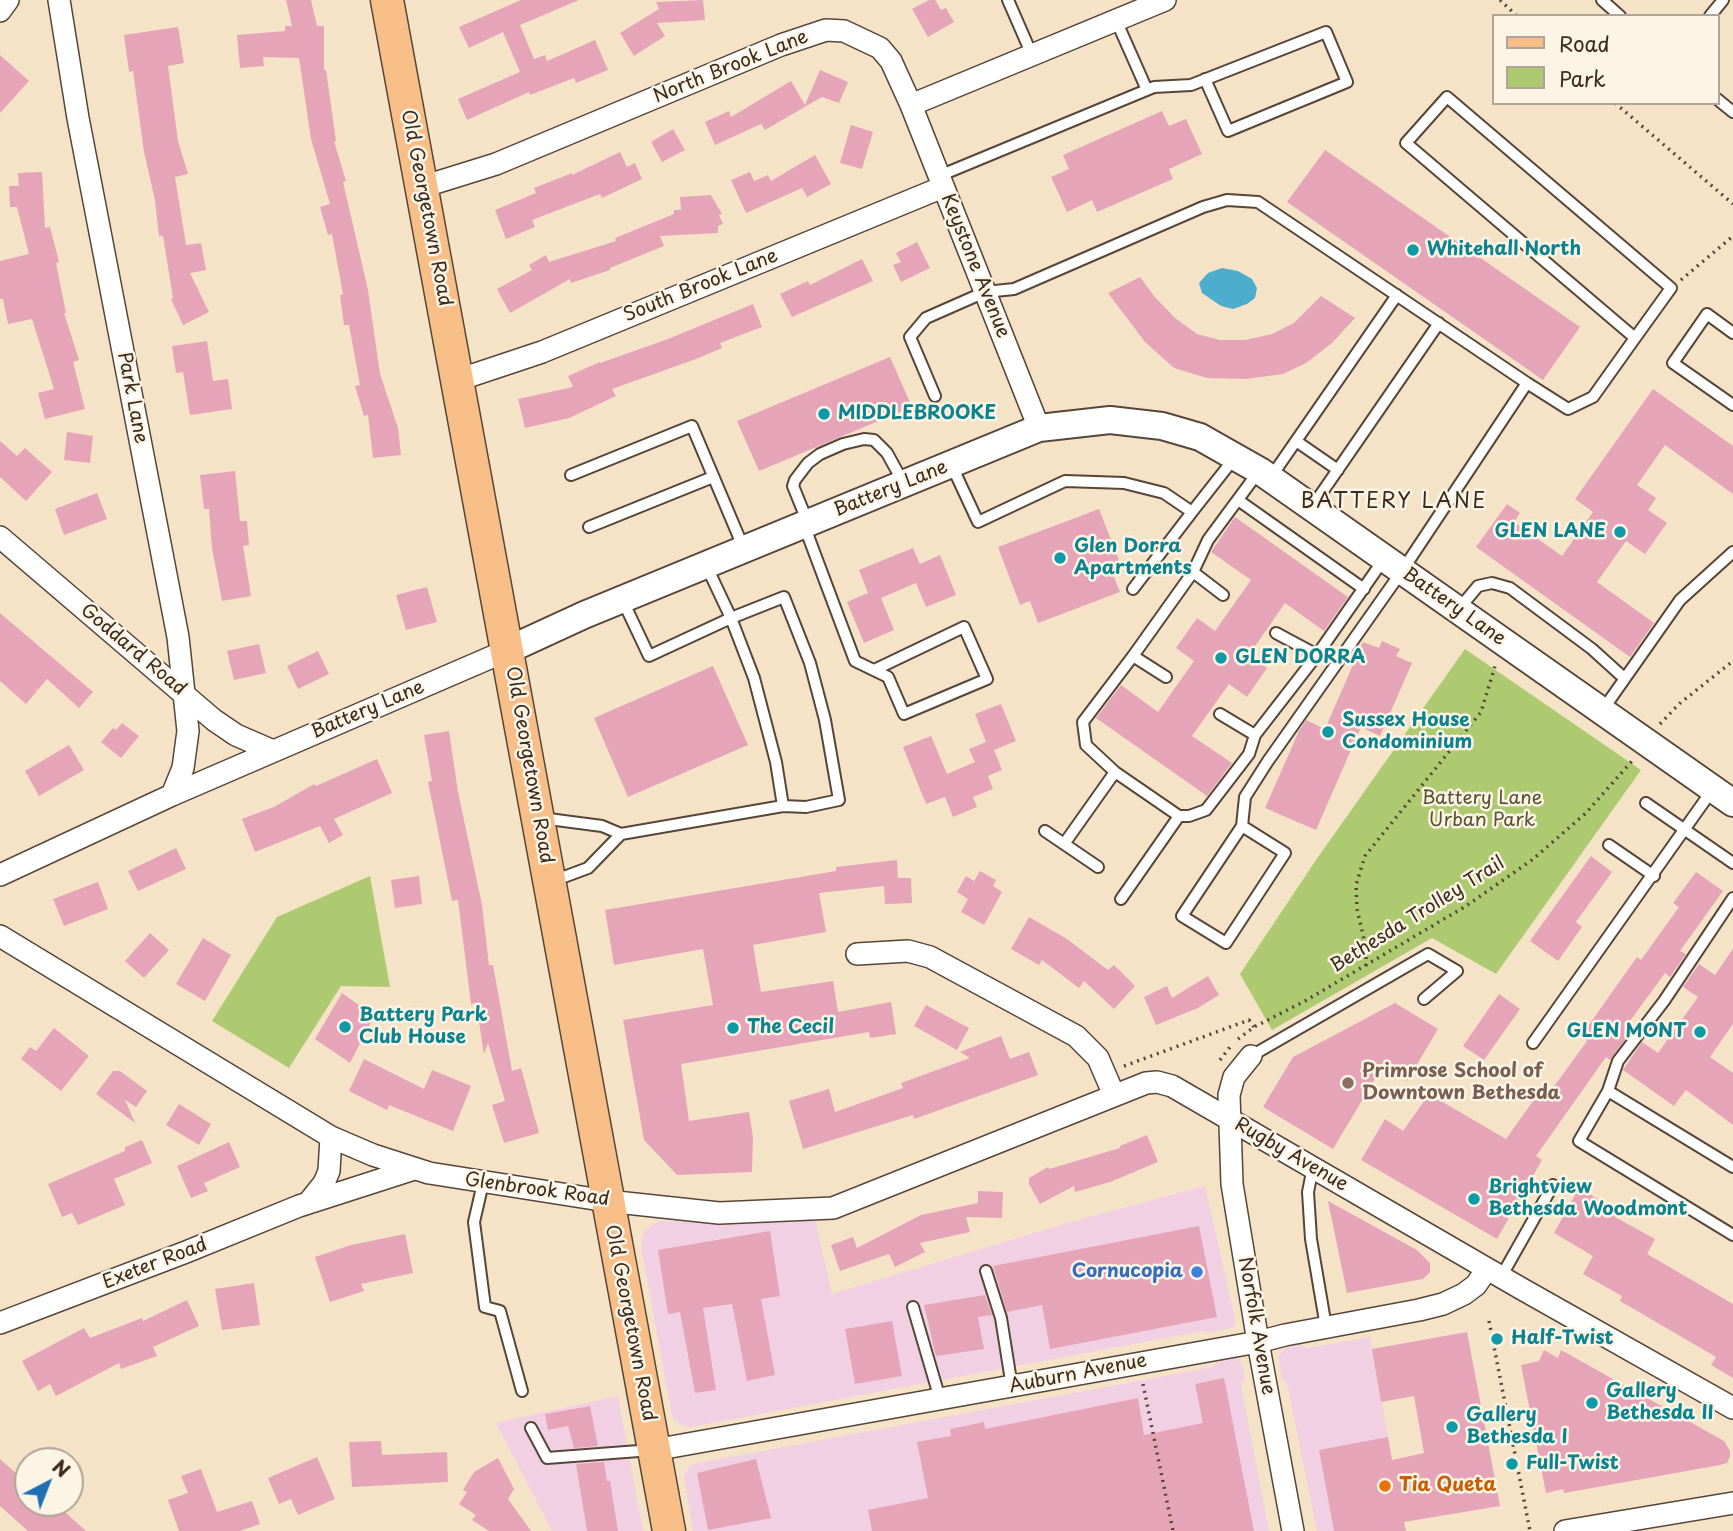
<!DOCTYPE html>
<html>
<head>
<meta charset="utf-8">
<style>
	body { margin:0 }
	#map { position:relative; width:1733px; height:1531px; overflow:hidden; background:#f5e3c8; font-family:"Playpen Sans",sans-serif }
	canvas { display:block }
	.legend { position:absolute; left:1492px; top:14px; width:228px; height:91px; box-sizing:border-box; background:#fcf5e5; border:2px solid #afa495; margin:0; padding:9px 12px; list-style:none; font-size:21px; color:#3b2a1e }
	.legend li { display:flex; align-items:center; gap:14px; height:35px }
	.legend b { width:35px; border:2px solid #afa495 }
	.north { position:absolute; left:14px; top:1447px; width:70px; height:70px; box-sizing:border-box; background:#fcf5e5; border:2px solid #afa495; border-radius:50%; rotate:42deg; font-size:19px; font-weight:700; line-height:28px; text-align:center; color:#3b2a1e }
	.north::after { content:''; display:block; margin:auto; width:24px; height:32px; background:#1f6fb2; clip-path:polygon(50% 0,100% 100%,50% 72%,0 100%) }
</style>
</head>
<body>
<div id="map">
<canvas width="1733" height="1531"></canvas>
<ul class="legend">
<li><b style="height:9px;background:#f7be87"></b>Road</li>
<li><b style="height:19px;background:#aeca71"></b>Park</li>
</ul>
<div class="north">N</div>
</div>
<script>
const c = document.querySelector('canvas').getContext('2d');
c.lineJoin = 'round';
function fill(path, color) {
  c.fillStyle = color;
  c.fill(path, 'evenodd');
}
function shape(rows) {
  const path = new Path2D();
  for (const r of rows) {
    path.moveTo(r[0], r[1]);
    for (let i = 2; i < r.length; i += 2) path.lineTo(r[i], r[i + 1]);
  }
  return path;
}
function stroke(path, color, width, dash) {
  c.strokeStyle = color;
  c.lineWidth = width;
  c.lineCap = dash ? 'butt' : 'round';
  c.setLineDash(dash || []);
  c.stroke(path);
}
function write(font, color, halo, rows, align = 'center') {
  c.font = font + ' "Playpen Sans",sans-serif';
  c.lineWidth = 5;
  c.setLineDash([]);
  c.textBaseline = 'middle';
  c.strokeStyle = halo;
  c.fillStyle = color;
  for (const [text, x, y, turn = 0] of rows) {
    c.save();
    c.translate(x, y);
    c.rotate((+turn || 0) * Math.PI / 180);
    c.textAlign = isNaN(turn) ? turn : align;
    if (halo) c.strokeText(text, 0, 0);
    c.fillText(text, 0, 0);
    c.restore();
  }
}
fill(shape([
	[1205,1186,1235,1319,1234,1327,1210,1333,1203,1331,691,1427,683,1426,675,1421,672,1416,641,1247,643,1233,654,1224,661,1221,747,1219,813,1211,832,1294,1074,1221],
	[1370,1337,1405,1531,1317,1531,1287,1383,1282,1379,1278,1357,1284,1349,1300,1344,1308,1348],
	[1239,1357,1245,1376,1241,1386,1269,1531,693,1531,684,1477,688,1468,693,1464,1213,1367,1221,1359],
	[618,1396,643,1531,552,1531,496,1423]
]), '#f1d0e3');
fill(shape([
	[1465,649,1641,770,1496,974,1432,938,1272,1030,1240,974,1316,860],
	[370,876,390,987,341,986,289,1068,212,1021,277,917]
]), '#aeca71');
fill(shape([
	[1222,268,1238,271,1252,279,1257,288,1255,298,1247,304,1233,309,1221,306,1202,293,1199,283,1208,273]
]), '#4eadcc');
fill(shape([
	[286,0,311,0,317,26,324,26,324,70,326,70,336,141,334,141,346,181,343,182,368,290,380,374,398,428,401,455,373,458,368,415,364,416,355,386,360,385,349,325,344,325,340,295,343,294,332,234,328,235,320,207,330,204,311,139,299,58,263,57,264,66,240,68,237,35,285,31,285,26,292,26],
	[521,0,579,0,520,25,534,59,545,55,547,61,595,40,608,70,576,83,574,78,530,95,529,92,467,120,458,99,520,72,503,32,469,48,459,27],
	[703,0,705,20,657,23,665,36,634,56,620,33,659,9,656,2],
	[929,0,935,0,941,10,946,8,954,22,928,37,912,9],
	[178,27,184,63,168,66,178,141,188,174,175,177,186,245,201,243,206,270,190,273,209,312,183,325,171,299,173,298,163,236,159,236,155,200,144,152,133,71,129,72,124,35],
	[0,55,29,81,0,113],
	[820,70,848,82,839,103,822,97,765,130,761,124,715,145,705,122,729,111,731,117,791,81,805,105],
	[1162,111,1169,126,1186,119,1202,154,1169,169,1173,179,1097,212,1092,200,1067,212,1051,177,1069,169,1063,155],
	[851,125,873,132,862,169,840,163],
	[673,129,685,150,662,162,651,142],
	[1325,150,1580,327,1543,380,1287,202],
	[620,152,627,167,635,163,642,179,602,198,600,194,532,220,535,227,506,239,495,210,536,193,534,188,572,173,572,175],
	[815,155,831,184,807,197,802,188,746,213,731,180,750,172,754,181,768,175,771,181],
	[42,172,45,228,50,227,59,262,56,263,66,313,64,313,79,360,73,362,85,409,45,419,38,393,54,389,32,319,8,324,3,299,0,299,0,261,29,254,17,207,10,207,9,186,19,186,18,173],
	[711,195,722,214,719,215,723,224,718,226,718,233,660,236,664,246,610,268,610,270,571,283,570,279,510,313,497,289,532,270,529,265,546,255,549,262,616,241,615,238,674,214,674,210,681,210,680,197],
	[917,242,930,268,901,282,893,265,901,262,896,253],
	[862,259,873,281,792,317,780,294,808,281,810,285],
	[1140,277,1154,296,1175,318,1197,334,1220,340,1245,340,1272,334,1294,323,1321,296,1355,318,1332,343,1306,363,1283,374,1246,379,1207,378,1174,368,1145,342,1108,293],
	[753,304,762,327,720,343,722,348,696,359,612,389,616,396,569,418,525,428,518,399,573,387,568,376,600,362,600,363,668,339],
	[207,341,213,381,228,379,232,409,190,415,183,372,176,373,172,346],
	[890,357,912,407,759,471,737,421],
	[1653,389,1733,446,1733,494,1665,445,1637,485,1656,498,1648,510,1667,523,1645,554,1626,541,1597,582,1654,623,1630,657,1476,547,1507,504,1520,513,1514,522,1562,556,1593,512,1575,499],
	[67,432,93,436,90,463,64,460],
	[0,441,17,456,25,448,52,472,26,501,0,477],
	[235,471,240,521,247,521,249,545,243,546,251,596,222,601,212,548,209,509,204,509,200,475],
	[97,493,107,519,64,535,55,509],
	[1099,509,1122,568,1112,572,1120,592,1038,623,1030,601,1020,605,998,547],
	[1235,517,1348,597,1324,631,1285,603,1249,655,1267,668,1247,697,1229,684,1192,736,1232,763,1207,796,1096,718,1121,685,1158,712,1194,661,1176,648,1197,618,1215,631,1251,580,1211,552],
	[913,548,920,564,940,555,956,595,926,607,916,583,881,598,894,630,864,643,847,602,868,593,859,570],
	[427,587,437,622,406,630,396,595],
	[0,613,93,692,79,708,47,679,38,690,35,688,37,691,26,704,0,681],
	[1382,641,1400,649,1396,656,1412,663,1380,736,1361,727,1316,830,1265,808,1299,731,1306,720,1325,729,1363,642,1379,648],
	[259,644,266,673,234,680,227,651],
	[318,651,329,674,298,689,287,666],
	[713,666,748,745,628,797,594,718],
	[1001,704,1016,741,994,750,1002,770,988,776,993,789,973,797,977,807,953,817,945,797,926,804,903,747,931,736,947,774,975,762,969,749,986,742,975,714],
	[122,723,139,736,121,758,101,742,113,728,116,730],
	[449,731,458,792,482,905,489,965,493,965,512,1071,521,1068,539,1133,504,1143,492,1105,505,1101,488,1043,484,1054,476,1003,471,1004,458,900,452,901,428,782,432,781,424,735],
	[69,745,84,770,39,796,25,771],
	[377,759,392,793,334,819,343,835,329,843,320,826,255,852,242,819,274,807,314,784,316,786],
	[176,848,186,869,138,891,128,871],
	[1591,856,1612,872,1576,922,1582,927,1558,961,1530,941],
	[897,860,898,878,911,878,912,903,885,904,884,886,819,893,826,932,753,945,761,992,833,981,838,1012,891,1002,896,1034,870,1038,869,1032,681,1064,689,1121,749,1112,753,1137,752,1172,677,1175,644,1140,623,1020,713,1005,703,949,614,965,605,910,836,871,836,867],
	[980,871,996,880,993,886,1002,892,984,925,961,912,968,899,957,892,966,876,974,881],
	[1696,872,1723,891,1680,951,1686,954,1670,977,1665,973,1630,1021,1625,1030,1630,1033,1610,1060,1606,1057,1536,1156,1542,1160,1497,1239,1361,1160,1385,1119,1403,1131,1429,1094,1506,1139,1543,1087,1550,1092,1587,1041,1581,1036,1637,957,1641,960,1679,907,1673,903],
	[419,876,422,904,395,908,391,880],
	[98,882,108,909,64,926,53,899],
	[1029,917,1067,939,1108,970,1114,965,1135,986,1114,1009,1084,981,1079,988,1042,960,1039,965,1011,949],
	[150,933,169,950,144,978,125,961],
	[203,938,231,955,205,1001,176,984],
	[1733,949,1733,1024,1710,1057,1733,1073,1733,1125,1686,1090,1674,1106,1623,1070,1642,1042,1658,1053,1698,997,1683,987,1699,964,1715,975],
	[1208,976,1219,995,1198,1008,1156,1025,1144,997,1167,986,1172,998],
	[342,993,374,1016,350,1063,315,1039],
	[1499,994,1520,1009,1484,1060,1463,1046],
	[1395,1003,1438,1029,1407,1081,1382,1067,1333,1149,1263,1107,1293,1057],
	[926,1005,969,1028,957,1050,914,1026],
	[54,1028,89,1056,61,1091,21,1059,30,1047,36,1051],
	[1001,1036,1010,1059,1029,1052,1038,1075,914,1119,913,1115,803,1149,789,1101,829,1089,835,1112,903,1088,901,1083,970,1058,960,1052],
	[364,1059,424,1089,432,1070,471,1086,453,1131,389,1105,387,1110,349,1091],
	[113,1071,120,1071,147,1091,136,1107,125,1100,135,1123,96,1094],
	[179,1104,211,1124,199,1145,166,1125],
	[1147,1135,1158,1162,1110,1182,1075,1192,1074,1186,1040,1204,1029,1184,1029,1178,1048,1167,1049,1169,1120,1148,1120,1146],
	[142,1140,152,1163,114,1179,125,1205,78,1225,72,1213,62,1217,48,1184,125,1151,125,1147],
	[229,1142,240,1167,204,1183,208,1191,191,1198,177,1166],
	[1579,1188,1619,1211,1615,1217,1655,1239,1647,1254,1733,1304,1733,1378,1711,1365,1716,1357,1620,1301,1622,1296,1583,1274,1593,1256,1554,1233],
	[978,1191,1003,1192,1002,1218,966,1217,970,1232,920,1243,925,1252,895,1267,889,1254,840,1271,831,1245,853,1237,857,1248,921,1215,978,1203],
	[1328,1201,1417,1250,1430,1263,1430,1272,1423,1279,1347,1293],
	[1199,1226,1217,1317,1050,1349,1042,1305,1007,1312,993,1266],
	[770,1231,780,1296,761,1299,775,1375,747,1381,732,1304,703,1308,716,1390,695,1393,680,1312,668,1314,658,1250],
	[405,1234,413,1273,361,1284,364,1291,330,1302,315,1257,351,1245],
	[254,1283,260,1325,222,1330,215,1289],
	[985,1295,992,1315,978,1317,984,1349,936,1356,924,1305],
	[187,1300,199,1326,153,1347,157,1356,121,1369,119,1363,56,1396,50,1384,38,1391,22,1361,84,1328,90,1338,142,1318,143,1321],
	[892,1321,902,1376,855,1384,845,1329],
	[1467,1332,1500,1506,1404,1522,1406,1531,1334,1531,1319,1450,1388,1437,1392,1460,1424,1453,1414,1396,1381,1402,1372,1349],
	[1544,1350,1558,1358,1561,1350,1724,1441,1730,1451,1730,1457,1727,1463,1720,1465,1564,1493,1563,1489,1546,1493,1521,1365,1539,1361],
	[1224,1378,1254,1531,872,1531,868,1510,928,1498,917,1442,951,1436,950,1429,984,1422,985,1429,1138,1398,1144,1435,1203,1423,1195,1384],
	[590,1406,598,1446,574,1448,568,1426,548,1430,545,1414],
	[381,1441,382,1455,447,1452,448,1482,352,1487,349,1442],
	[317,1457,335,1499,298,1515,291,1499,279,1504,268,1478],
	[498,1458,514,1489,508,1499,531,1531,489,1531,472,1520,476,1515,459,1504,467,1492,463,1490,474,1472],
	[0,1459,28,1484,28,1503,55,1503,86,1531,28,1531,0,1506],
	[756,1459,771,1518,708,1530,697,1473],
	[604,1462,607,1481,610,1481,618,1531,587,1531,576,1464],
	[201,1469,217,1512,252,1501,260,1524,240,1531,179,1531,168,1500,188,1493,181,1476]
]), '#e6a4b9');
const service = shape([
	[1008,0,1032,55],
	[1602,0,1620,16],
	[1710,16,1723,0],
	[1116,20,1147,90],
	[1717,99,1733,112],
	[939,176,1154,87,1191,85,1326,32,1347,82,1228,131,1205,79],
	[1733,333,1707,314,1673,363,1733,405],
	[935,396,910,337,926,318,985,292,1014,289,1203,207,1227,200,1258,202,1527,383],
	[1296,441,1338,470],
	[951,464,978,522,1065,481,1124,483,1164,493,1192,512,1236,456],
	[571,475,692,426,744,549],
	[1271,477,1397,295],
	[1238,500,1364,589],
	[1312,507,1439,323],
	[808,523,793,486,795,480,808,463,820,454,843,444,864,439,874,440,887,453,904,484],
	[804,525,855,661,888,677,904,714,987,679,964,627,874,670],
	[589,527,713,477],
	[1193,572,1223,595],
	[1133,589,1192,512],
	[622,599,649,656,731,618,754,678,776,762,783,806],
	[1458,610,1478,586,1492,583,1510,588,1592,649,1624,678],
	[1276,633,1317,655],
	[1133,656,1083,722,1086,745,1115,772,1179,816,1189,816,1206,810,1249,754,1255,735],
	[1166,677,1133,656,1193,572,1208,540,1259,471],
	[1602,711,1680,600,1733,552],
	[1220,714,1255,735,1317,655,1384,559],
	[1646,803,1733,863],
	[541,818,602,826,621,834,783,806,806,807,839,800,825,720,810,663,784,597,731,618,706,565],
	[1242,826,1285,853,1226,943,1182,916,1242,826,1245,797,1268,761,1402,571,1527,383,1568,409,1593,397,1635,338,1671,288,1447,97,1406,143,1635,338],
	[1045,831,1098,867],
	[1064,844,1115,772],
	[1609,845,1654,876],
	[553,881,588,868,621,834],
	[1121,899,1179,816],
	[1533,1043,1713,789],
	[1251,1056,1428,954,1457,971,1424,999],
	[1608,1091,1618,1061,1664,1001,1733,898],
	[1313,1167,1308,1192,1311,1239,1326,1327],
	[1733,1167,1608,1091,1579,1141,1733,1235],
	[483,1183,474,1222,485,1307,500,1311,522,1391],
	[986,1271,1001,1318,1012,1387],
	[1501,1277,1553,1185],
	[913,1307,940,1399],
	[531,1428,547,1458,652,1450]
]);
const minor = shape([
	[59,0,78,118,178,637,188,731,183,768,172,795],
	[0,11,8,0],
	[911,105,1165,0],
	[422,187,496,164,781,45,826,30,844,31,880,48,891,61,911,105,1039,428],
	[458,380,542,352,943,187],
	[0,537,214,720,236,735,273,751],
	[0,875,172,795,508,650],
	[0,936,331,1137,373,1155,429,1173,607,1201,719,1213,833,1208,1146,1083,1157,1082,1172,1086,1522,1289,1733,1408],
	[857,954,908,951,930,957,1076,1036,1098,1058,1114,1095],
	[1251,1056,1234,1077,1229,1095,1232,1184,1258,1342,1293,1531],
	[308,1203,324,1183,329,1171,331,1137],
	[0,1323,186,1252,299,1206,414,1169],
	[654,1450,1258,1342,1285,1335,1419,1310,1443,1304,1464,1294,1476,1285,1487,1269],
	[1565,1531,1733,1503]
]);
const tertiary = shape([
	[508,650,584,615,1039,428,1110,420,1162,426,1200,437,1260,471,1733,803]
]);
const primary = shape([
	[387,0,669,1531]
]);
stroke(service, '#574638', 14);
stroke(minor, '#574638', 24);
stroke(tertiary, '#574638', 30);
stroke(primary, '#574638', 35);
stroke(shape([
	[1500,0,1517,16],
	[1615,103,1733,204],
	[1681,280,1733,236],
	[1660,724,1679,704,1733,661],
	[1366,966,1366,948,1357,909,1356,885,1365,856,1481,712,1496,663],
	[1238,1039,1254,1027,1305,1001,1466,906,1532,860,1586,813,1632,761],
	[1220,1060,1230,1047],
	[1124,1066,1249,1020,1254,1027],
	[1489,1321,1530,1531],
	[1143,1384,1173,1531]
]), '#574638', 3.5, [2, 5]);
stroke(service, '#fff', 10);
stroke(minor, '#fff', 21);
stroke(tertiary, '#fff', 26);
stroke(primary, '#f7be87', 32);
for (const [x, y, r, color] of [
	[1413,250,7,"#0f9aa8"],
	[824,414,7,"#0f9aa8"],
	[1620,532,7,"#0f9aa8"],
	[1060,558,7,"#0f9aa8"],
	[1221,658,7,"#0f9aa8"],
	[1328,732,7,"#0f9aa8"],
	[345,1027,7,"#0f9aa8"],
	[733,1028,7,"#0f9aa8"],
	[1700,1032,7,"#0f9aa8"],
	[1348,1083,7,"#8d6e63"],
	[1474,1199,7,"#0f9aa8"],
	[1197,1272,7,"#3f7fe0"],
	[1497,1339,7,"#0f9aa8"],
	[1592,1403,7,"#0f9aa8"],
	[1452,1427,7,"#0f9aa8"],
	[1512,1464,7,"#0f9aa8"],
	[1385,1486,7,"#e8710a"]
]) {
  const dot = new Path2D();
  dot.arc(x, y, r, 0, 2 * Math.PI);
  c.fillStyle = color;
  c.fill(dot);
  stroke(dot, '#fcf5e5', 2.5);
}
write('19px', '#3b2a1e', '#fcf5e5', [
	["North Brook Lane",731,67,-22],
	["Old Georgetown Road",426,208,79],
	["Keystone Avenue",975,266,68],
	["South Brook Lane",701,286,-22],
	["Park Lane",132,398,79],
	["Battery Lane",891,489,-22],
	["Battery Lane",1454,607,35],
	["Goddard Road",133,650,40],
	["Battery Lane",368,710,-23],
	["Old Georgetown Road",529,765,80],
	["Bethesda Trolley Trail",1418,915,-32],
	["Rugby Avenue",1291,1155,30],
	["Glenbrook Road",537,1190,8],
	["Exeter Road",155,1264,-21],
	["Old Georgetown Road",630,1323,79],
	["Norfolk Avenue",1256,1326,80],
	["Auburn Avenue",1078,1374,-11]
]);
write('bold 19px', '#0d838f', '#fcf5e5', [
	["Whitehall North",1427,250],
	["MIDDLEBROOKE",838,414],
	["GLEN LANE",1606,532,"right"],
	["Glen Dorra",1074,547],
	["Apartments",1074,569],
	["GLEN DORRA",1235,658],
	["Sussex House",1342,721],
	["Condominium",1342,743],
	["Battery Park",359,1016],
	["Club House",359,1038],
	["The Cecil",747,1028],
	["GLEN MONT",1686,1032,"right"],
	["Brightview",1488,1188],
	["Bethesda Woodmont",1488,1210],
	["Half-Twist",1511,1339],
	["Gallery",1606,1392],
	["Bethesda II",1606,1414],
	["Gallery",1466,1416],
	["Bethesda I",1466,1438],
	["Full-Twist",1526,1464]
], 'left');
write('19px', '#585233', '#fcf5e5', [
	["Battery Lane",1482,799],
	["Urban Park",1482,821]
]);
write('bold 19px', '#785e54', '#fcf5e5', [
	["Primrose School of",1362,1072],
	["Downtown Bethesda",1362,1094]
], 'left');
write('bold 19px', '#366cbe', '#fcf5e5', [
	["Cornucopia",1183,1272]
], 'right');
write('bold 19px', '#c56008', '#fcf5e5', [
	["Tia Queta",1399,1486]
], 'left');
c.letterSpacing = '2px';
write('21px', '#3b2a1e', '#fcf5e5', [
	["BATTERY LANE",1394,502]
]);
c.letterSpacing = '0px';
</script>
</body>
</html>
